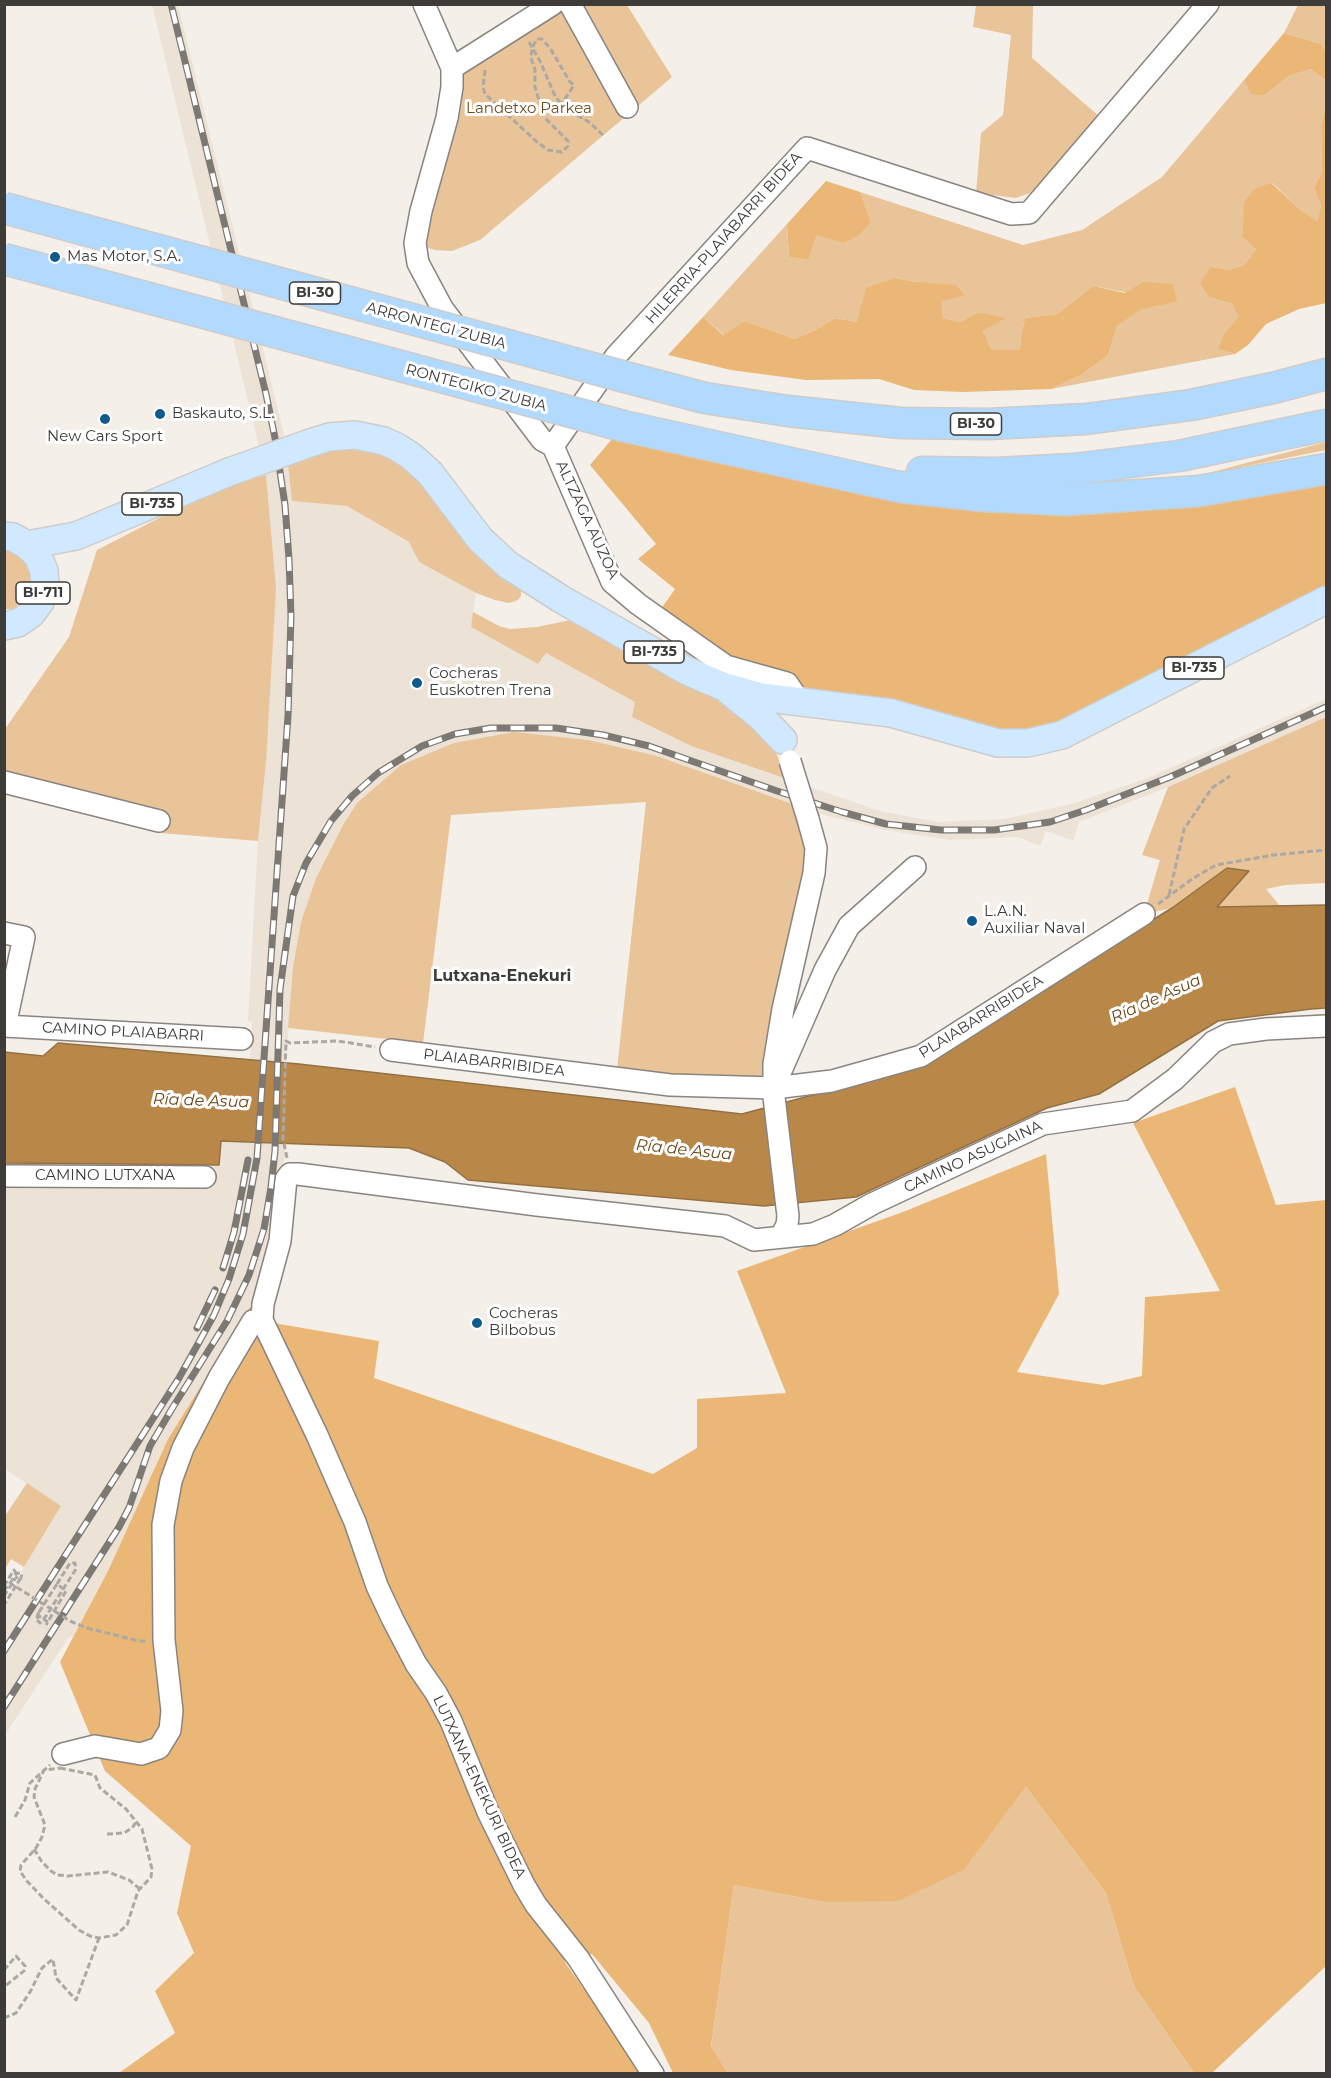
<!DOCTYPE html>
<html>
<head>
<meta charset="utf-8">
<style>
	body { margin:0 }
	#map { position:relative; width:1331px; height:2078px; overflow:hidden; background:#f4efe8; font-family:Montserrat,sans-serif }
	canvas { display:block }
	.frame { position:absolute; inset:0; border:6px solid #3e3c39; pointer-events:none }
</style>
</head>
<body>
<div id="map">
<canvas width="1331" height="2078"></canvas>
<div class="frame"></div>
</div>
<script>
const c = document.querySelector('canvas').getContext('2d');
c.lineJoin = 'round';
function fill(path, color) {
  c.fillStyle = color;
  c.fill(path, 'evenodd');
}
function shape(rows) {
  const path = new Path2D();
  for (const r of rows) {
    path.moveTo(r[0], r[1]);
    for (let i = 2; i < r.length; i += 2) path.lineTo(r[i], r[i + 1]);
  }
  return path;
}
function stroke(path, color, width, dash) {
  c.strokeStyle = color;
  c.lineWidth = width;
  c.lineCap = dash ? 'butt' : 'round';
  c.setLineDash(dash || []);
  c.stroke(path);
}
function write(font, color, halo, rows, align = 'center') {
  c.font = font + ' Montserrat,sans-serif';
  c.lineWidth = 6;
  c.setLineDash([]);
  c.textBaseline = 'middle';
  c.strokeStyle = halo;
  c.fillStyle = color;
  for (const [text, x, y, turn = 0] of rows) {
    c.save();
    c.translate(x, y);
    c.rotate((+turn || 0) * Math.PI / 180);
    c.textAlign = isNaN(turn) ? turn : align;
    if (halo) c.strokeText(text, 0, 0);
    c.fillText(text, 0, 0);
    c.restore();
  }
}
fill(shape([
	[152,5,178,5,283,430,292,501,347,506,409,542,419,562,476,593,471,627,538,664,546,653,636,702,632,717,691,746,880,811,937,822,1004,819,1072,804,1148,778,1326,699,1326,717,1168,787,1079,822,1073,841,1046,831,1040,846,1018,837,950,840,885,830,820,814,657,756,343,825,316,878,301,922,293,967,286,1063,250,1060,252,1022,248,1021,258,841,266,762,266,475],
	[220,1141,286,1144,280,1194,265,1263,250,1307,168,1439,108,1571,74,1635,68,1638,5,1735,5,1607,24,1567,61,1506,5,1469,5,1163,218,1165]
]), '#ece2d6');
fill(shape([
	[573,5,627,5,672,77,480,240,452,251,435,250,425,247,429,206,461,74,469,65],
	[976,5,1033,5,1032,58,1100,117,1030,193,1016,198,976,193,981,133,1003,115,1011,35,973,27],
	[1298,5,1326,5,1326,52,1321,44,1284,33],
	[1311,69,1326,81,1326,104,1321,125,1322,172,1314,188,1321,206,1317,223,1302,211,1272,183,1244,203,1245,218,1256,249,1244,265,1229,270,1211,267,1209,297,1232,304,1240,317,1225,332,1219,349,1235,354,1051,389,1083,374,1108,355,1117,326,1141,308,1177,302,1093,286,1057,314,1025,318,1021,336,1020,350,990,350,983,331,1005,318,979,312,960,322,943,318,942,301,917,282,895,278,857,322,835,318,817,329,795,339,745,321,724,335,703,317,787,224,789,257,807,260,815,234,843,243,871,222,860,192,1023,245,1082,230,1162,177,1244,80,1251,93,1263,96,1289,76],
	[347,442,405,461,521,590,521,596,518,600,509,603,495,600,476,593,419,562,409,542,347,506,292,501,288,466,326,445],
	[1326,442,1326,450,1197,476],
	[266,475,276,589,266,762,258,841,161,833,5,787,5,729,69,637,97,550,227,483],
	[5,549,17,554,29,566,32,588,26,600,12,609,5,609],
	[473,612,499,626,510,629,537,627,575,619,686,680,731,707,763,734,777,755,787,779,691,746,632,717,635,702,546,653,538,664,471,627],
	[1326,717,1326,883,1285,885,1266,889,1280,906,1216,907,1224,897,1144,914,1160,860,1142,855,1168,787],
	[514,732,588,740,657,756,798,806,816,848,774,1088,616,1078,646,802,451,815,423,1043,288,1028,293,967,301,922,316,878,343,825,357,803,401,765,454,743],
	[27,1483,61,1506,24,1567,11,1559,5,1569,5,1516],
	[1026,1787,1106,1893,1134,1986,1194,2073,728,2073,711,2048,734,1885,824,1902,965,1869]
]), '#e9c499');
fill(shape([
	[1284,33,1321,44,1326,52,1326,81,1311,69,1289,76,1263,96,1251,94,1244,80],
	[1326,104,1326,303,1299,309,1266,324,1248,345,1235,354,1218,349,1225,332,1239,317,1232,304,1209,297,1200,283,1211,267,1229,270,1244,265,1256,249,1243,237,1244,203,1254,189,1271,183,1302,211,1317,222,1321,206,1314,188,1322,172,1321,125],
	[826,181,860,192,871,222,859,235,843,243,816,235,808,260,789,257,787,224],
	[895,278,917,282,956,285,965,295,942,301,943,318,960,322,979,312,1006,318,983,331,991,350,1020,350,1021,336,1025,318,1057,314,1093,286,1125,293,1143,282,1173,284,1177,302,1141,309,1117,326,1108,355,1083,374,1051,389,963,392,914,390,879,379,806,380,731,370,668,355,703,317,723,335,745,321,795,339,817,329,835,318,857,322,866,288],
	[623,426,983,496,1326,469,1326,600,1028,743,800,702,726,666,661,609,675,589,638,559,656,544,590,465],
	[1235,1087,1276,1205,1326,1200,1326,1966,1212,2073,1194,2073,1134,1986,1106,1893,1026,1787,965,1869,898,1901,824,1902,734,1885,711,2047,728,2073,673,2073,649,2023,592,1954,564,1961,607,2022,639,2073,119,2073,175,2033,155,1991,194,1953,177,1913,191,1846,105,1771,60,1662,108,1571,168,1439,250,1307,279,1324,379,1341,374,1378,653,1474,697,1448,697,1399,786,1393,737,1271,903,1212,1046,1154,1059,1294,1017,1372,1103,1385,1142,1376,1145,1297,1220,1291,1133,1123]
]), '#eab777');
const water = shape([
	[1227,868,1249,871,1217,907,1326,905,1326,1008,1311,1009,1218,1021,1099,1094,1047,1108,856,1197,764,1206,468,1180,445,1162,409,1148,221,1141,219,1165,5,1163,4,1052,43,1056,58,1043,299,1064,742,1114,921,1066,1012,1007,1172,908,1227,868]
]);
fill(water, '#b98848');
stroke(water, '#947144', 1.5);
const minor = shape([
	[424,4,452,68,553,4],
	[570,4,627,107],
	[452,68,452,87,447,118,421,211,415,243,418,263,442,308,542,440,553,446,612,582,638,604,726,666,787,683,800,702],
	[553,446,616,356,807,148,1011,214,1029,213,1208,4],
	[4,782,159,821],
	[4,933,24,937,5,1026],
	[4,1026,242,1039],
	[391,1050,670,1085,774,1088,832,1081,921,1056,1144,914],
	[780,1073,825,970,849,926,915,867],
	[4,1176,205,1177],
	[781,1236,787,1225,788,1216,774,1097,774,1064,783,1009,814,873,816,848,808,819],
	[63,1754,95,1746,141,1754,159,1748,170,1730,172,1711,164,1640,163,1525,171,1481,183,1448,219,1378,253,1321,262,1320],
	[653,2074,578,1958,536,1905,524,1885,488,1812,451,1721,436,1693,416,1664,393,1620,377,1586,355,1522,317,1435,262,1320,263,1304,280,1241,286,1179,290,1174,298,1174,537,1205,725,1226,754,1240,813,1234,835,1225,872,1204,1043,1124,1132,1111,1175,1079,1213,1042,1229,1034,1266,1029,1326,1026]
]);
const major = shape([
	[310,443,329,437,355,435,384,441,397,447,411,456,430,473,480,539,508,565,561,599,687,671,722,686,761,697,891,713,998,743,1028,743,1062,735,1326,600],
	[4,536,13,537,27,545,38,556,44,571,45,586,40,602,31,614,18,623,4,626],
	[27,545,76,536,229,472],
	[730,692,760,716,783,740]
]);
const highway = shape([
	[625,377,705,398,788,411,901,423,988,424,1086,419,1191,405,1273,388,1326,374],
	[623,426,900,487,983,496,1066,500,1199,491,1326,469],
	[922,472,997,473,1074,469,1179,456,1326,425]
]);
stroke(minor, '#89847f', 24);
stroke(major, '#cdcccc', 30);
stroke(highway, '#cdcccc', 33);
stroke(shape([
	[529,42,540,61,555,96,564,108,589,122,603,135],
	[485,70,483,87,485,94,537,142,548,150,562,152,568,146,568,141,544,117,535,87,535,70,531,58,532,48,537,39,542,39,550,48,570,82,574,85,561,105],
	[1169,895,1184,829,1212,788,1230,776],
	[1158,904,1192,879,1216,865,1274,855,1326,850],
	[287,1158,283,1139,286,1041,290,1043,338,1041,375,1047],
	[4,1586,14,1570,17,1575],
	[4,1596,15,1579,18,1576,20,1579,4,1605],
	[39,1612,57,1584,66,1591,46,1625],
	[37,1619,39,1616,48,1622],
	[87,1628,139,1641,147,1641],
	[60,1768,95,1775,100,1788,126,1809,142,1829,152,1869,151,1877,138,1891,127,1925,116,1935,99,1938,90,1936,79,1930,44,1899,26,1880,20,1871,21,1865,36,1848,42,1837,45,1825,34,1797,35,1789,44,1770,60,1768],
	[15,1817,25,1800,30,1783,50,1765],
	[107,1834,124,1833,132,1828,137,1821],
	[34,1849,42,1862,51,1871,57,1875,68,1876,108,1872,129,1880,140,1889],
	[4,1970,16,1956,25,1966,25,1970,4,1987],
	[4,2018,16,2013,30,1992,42,1968,53,1959,56,1978,76,2000,99,1938]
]), '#aca8a3', 3, [6, 3]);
stroke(minor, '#fff', 21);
stroke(major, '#d1e9fe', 27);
stroke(highway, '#b2dafe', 30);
const rail = shape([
	[223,1268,234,1232,248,1160],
	[197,1328,215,1290],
	[4,1651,179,1378,214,1315,229,1279,243,1234,257,1158,288,716,291,616,289,559,285,505,275,438,266,394,171,4],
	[4,1707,119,1527,129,1508,150,1446,173,1407,227,1321,249,1275,264,1229,271,1187,275,1151,280,989,293,896,306,863,331,821,352,796,378,773,422,746,455,734,491,728,556,728,603,735,649,746,777,791,842,812,886,824,941,830,994,830,1050,822,1086,810,1170,777,1326,707]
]);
stroke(rail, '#7c7975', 7);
stroke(rail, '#fff', 4.5, [14]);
const minorBridge = shape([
	[790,761,808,819]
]);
const majorBridge = shape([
	[229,472,310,443]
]);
const highwayBridge = shape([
	[4,208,625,377],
	[4,259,623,426]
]);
stroke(minorBridge, '#89847f', 24, []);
stroke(majorBridge, '#cdcccc', 30, []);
stroke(highwayBridge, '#cdcccc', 33, []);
stroke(shape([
	[10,1583,17,1573,22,1574,20,1581],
	[4,1591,10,1583,70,1621,87,1628],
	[39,1612,36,1619,40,1623,46,1616,76,1569,75,1563,70,1563,57,1584]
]), '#aca8a3', 3, [6, 3]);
stroke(minorBridge, '#fff', 21);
stroke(majorBridge, '#d1e9fe', 27);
stroke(highwayBridge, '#b2dafe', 30);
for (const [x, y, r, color] of [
	[55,257,6,"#105b8e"],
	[160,414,6,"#105b8e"],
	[105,419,6,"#105b8e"],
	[417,683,6,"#105b8e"],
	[972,921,6,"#105b8e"],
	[477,1323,6,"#105b8e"]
]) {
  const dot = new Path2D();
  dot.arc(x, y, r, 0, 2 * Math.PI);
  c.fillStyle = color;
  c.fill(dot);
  stroke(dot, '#fff', 2);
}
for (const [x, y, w] of [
	[315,293,51],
	[976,424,51],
	[152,504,60],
	[43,593,54],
	[654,652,60],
	[1194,668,60]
]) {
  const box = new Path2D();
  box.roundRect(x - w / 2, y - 11, w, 22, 4.5);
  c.fillStyle = '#fff';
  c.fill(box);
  stroke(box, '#3e3c39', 1.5);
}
write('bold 14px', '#3e3c39', null, [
	["BI-30",315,293],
	["BI-30",976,424],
	["BI-735",152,504],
	["BI-711",43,593],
	["BI-735",654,652],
	["BI-735",1194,668]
]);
write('15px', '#704d1d', '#fff', [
	["Landetxo Parkea",529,109]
]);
write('15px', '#3e3c39', '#fff', [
	["HILERRIA-PLAIABARRI BIDEA",724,238,-48],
	["ARRONTEGI ZUBIA",436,326,15],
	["RONTEGIKO ZUBIA",476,388,15],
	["ALTZAGA AUZOA",587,520,65],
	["PLAIABARRIBIDEA",981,1017,-32],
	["CAMINO PLAIABARRI",123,1032,3],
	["PLAIABARRIBIDEA",494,1063,7],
	["CAMINO ASUGAINA",973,1157,-25],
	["CAMINO LUTXANA",105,1176],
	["LUTXANA-ENEKURI BIDEA",479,1787,65]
]);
write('15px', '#3e3c39', '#fff', [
	["Mas Motor, S.A.",67,257],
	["Baskauto, S.L.",172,414],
	["New Cars Sport",105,437,"center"],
	["Cocheras",429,674],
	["Euskotren Trena",429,691],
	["L.A.N.",984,912],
	["Auxiliar Naval",984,929],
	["Cocheras",489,1314],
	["Bilbobus",489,1331]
], 'left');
write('bold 16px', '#3e3c39', '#fff', [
	["Lutxana-Enekuri",502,976]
]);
write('italic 16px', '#684615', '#fff', [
	["Ría de Asua",1156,999,-24],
	["Ría de Asua",201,1101,2],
	["Ría de Asua",684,1150,6]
]);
</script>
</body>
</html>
